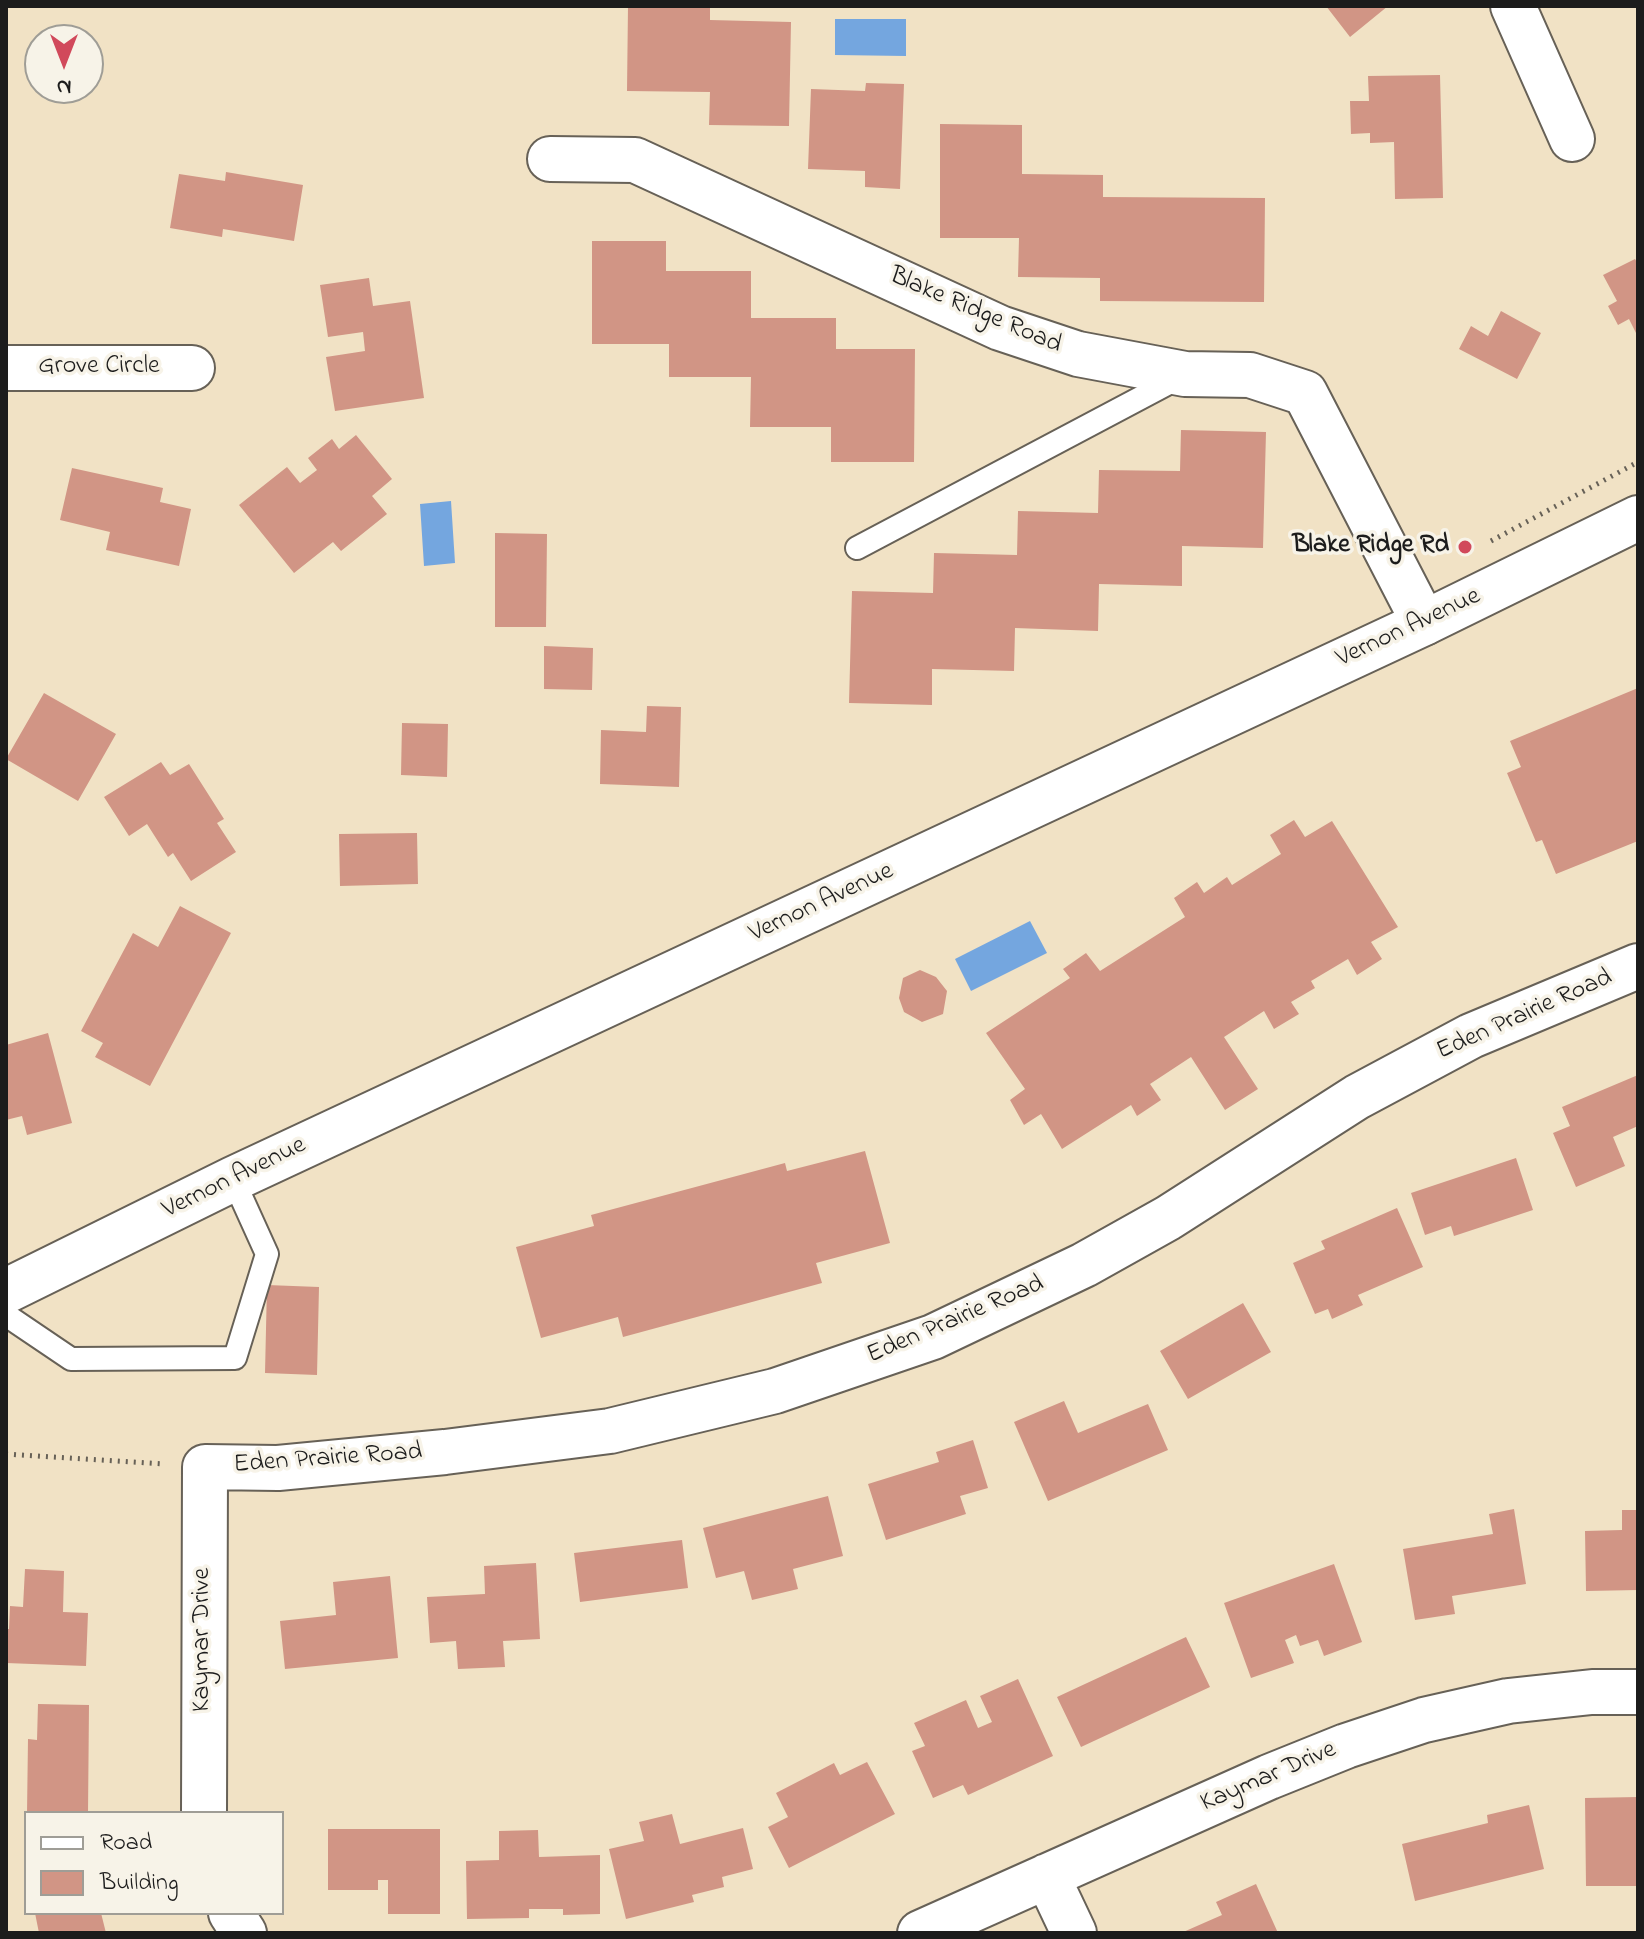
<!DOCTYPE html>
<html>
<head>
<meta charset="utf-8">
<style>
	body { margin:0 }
	#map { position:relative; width:1644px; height:1939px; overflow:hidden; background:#f1e2c5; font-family:"Indie Flower",sans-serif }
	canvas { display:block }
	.frame { position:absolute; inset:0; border:8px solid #1c1c1c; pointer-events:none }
	.legend { position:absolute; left:24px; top:1811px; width:260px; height:104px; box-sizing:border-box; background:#f7f3e8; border:2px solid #9f9d96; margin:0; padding:10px 14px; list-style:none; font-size:24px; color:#1c1c1c }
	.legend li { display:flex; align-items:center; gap:16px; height:40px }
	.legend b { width:40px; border:2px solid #9f9d96 }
	.north { position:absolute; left:24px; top:24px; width:80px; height:80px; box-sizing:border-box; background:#f7f3e8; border:2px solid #9f9d96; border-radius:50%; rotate:180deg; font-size:22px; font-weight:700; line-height:32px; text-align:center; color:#1c1c1c }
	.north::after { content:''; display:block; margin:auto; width:28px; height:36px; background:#d1495b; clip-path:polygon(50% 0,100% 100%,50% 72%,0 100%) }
</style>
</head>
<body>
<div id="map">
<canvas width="1644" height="1939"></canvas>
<div class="frame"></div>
<ul class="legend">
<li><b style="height:10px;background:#fff"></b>Road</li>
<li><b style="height:22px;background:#d19585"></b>Building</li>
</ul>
<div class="north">N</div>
</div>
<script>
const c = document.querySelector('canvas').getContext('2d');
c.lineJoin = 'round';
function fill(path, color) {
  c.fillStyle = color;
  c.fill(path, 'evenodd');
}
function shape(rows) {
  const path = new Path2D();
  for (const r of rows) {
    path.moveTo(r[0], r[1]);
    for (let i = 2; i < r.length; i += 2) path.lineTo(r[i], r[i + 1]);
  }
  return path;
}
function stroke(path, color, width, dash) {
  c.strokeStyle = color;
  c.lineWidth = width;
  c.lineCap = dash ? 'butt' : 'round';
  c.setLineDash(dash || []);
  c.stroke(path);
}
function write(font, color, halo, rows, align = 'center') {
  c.font = font + ' "Indie Flower",sans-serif';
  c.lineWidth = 7;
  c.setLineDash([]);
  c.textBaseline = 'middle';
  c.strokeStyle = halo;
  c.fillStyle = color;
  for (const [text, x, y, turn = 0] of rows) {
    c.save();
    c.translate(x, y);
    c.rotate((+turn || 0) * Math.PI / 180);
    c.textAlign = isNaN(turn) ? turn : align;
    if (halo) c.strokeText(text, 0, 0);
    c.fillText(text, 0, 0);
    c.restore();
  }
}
fill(shape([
	[835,19,906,19,906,56,835,55],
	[451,501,455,563,424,566,420,504],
	[1030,921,1047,953,971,991,955,959]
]), '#74a6df');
fill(shape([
	[628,6,710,6,710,20,791,22,789,126,709,125,710,92,627,91],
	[1326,6,1388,6,1350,37],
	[1440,75,1443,198,1395,199,1394,142,1370,143,1370,133,1351,134,1350,101,1369,101,1368,76],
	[866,83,904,84,900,189,865,187,865,171,808,169,811,89,865,91],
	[940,124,1022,125,1022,174,1103,175,1103,197,1265,198,1264,302,1100,301,1100,278,1018,277,1019,238,940,238],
	[226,172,303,185,294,241,223,229,222,237,170,228,179,174,225,181],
	[592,241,666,241,666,271,751,271,751,318,836,318,836,349,915,349,914,462,831,462,831,427,750,427,751,377,669,377,669,344,592,344],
	[1635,259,1638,264,1638,337,1629,319,1618,325,1608,306,1617,301,1603,275],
	[369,278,373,306,410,301,424,398,335,411,326,357,365,351,363,332,328,337,320,285],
	[1501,311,1541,333,1517,379,1459,349,1471,326,1488,336],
	[1181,430,1266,432,1263,548,1182,546,1182,586,1099,584,1098,631,1015,628,1014,671,932,669,932,705,849,703,852,591,933,593,934,553,1017,555,1018,511,1098,513,1099,470,1180,471],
	[356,435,392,479,372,496,387,514,341,551,333,542,294,573,239,505,287,467,300,483,317,470,308,458,332,439,339,449],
	[72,468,163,488,160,502,191,509,179,566,106,550,110,532,60,520],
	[495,533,547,534,546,627,495,627],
	[544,646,593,648,592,690,544,689],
	[1638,688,1638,841,1556,874,1542,840,1536,842,1507,773,1521,767,1510,741],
	[44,693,116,734,78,801,6,759],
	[647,706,681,707,679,787,600,784,601,730,646,732],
	[402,723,448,724,447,777,401,775],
	[161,762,170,775,189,764,224,819,217,823,236,852,191,881,173,853,168,857,147,824,129,836,104,797],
	[1294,820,1305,837,1332,821,1398,927,1371,942,1382,959,1357,975,1348,959,1311,981,1315,988,1291,1002,1299,1014,1274,1029,1264,1011,1224,1037,1258,1089,1225,1110,1191,1057,1150,1084,1161,1100,1137,1116,1131,1105,1062,1149,1041,1114,1024,1125,1010,1100,1025,1089,986,1033,1070,978,1063,969,1086,953,1100,971,1185,917,1174,898,1197,882,1204,893,1227,877,1232,885,1281,854,1270,835],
	[417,833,418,884,340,886,339,834],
	[180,906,231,933,150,1086,95,1057,103,1043,81,1031,133,933,158,947],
	[920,970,936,977,947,991,943,1014,922,1022,904,1012,899,998,903,978],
	[48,1033,72,1123,27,1135,22,1116,6,1120,6,1045],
	[1638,1075,1638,1126,1613,1137,1625,1166,1576,1187,1553,1133,1570,1126,1562,1107],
	[865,1151,890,1243,816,1263,822,1283,623,1337,618,1317,541,1338,516,1247,594,1226,591,1215,785,1163,787,1171],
	[1516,1158,1533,1210,1454,1236,1451,1226,1425,1235,1411,1193],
	[1397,1208,1423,1267,1358,1295,1363,1305,1332,1319,1328,1309,1315,1314,1293,1263,1325,1249,1321,1241],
	[267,1285,319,1287,317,1375,265,1373],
	[1243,1303,1271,1352,1188,1399,1160,1351],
	[1064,1401,1078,1433,1148,1404,1168,1450,1048,1501,1014,1422],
	[973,1440,988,1488,960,1496,966,1514,886,1540,868,1484,939,1462,936,1452],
	[828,1496,843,1556,793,1569,798,1589,752,1600,744,1571,716,1578,703,1528],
	[1514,1509,1526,1584,1452,1596,1455,1614,1415,1620,1403,1549,1493,1534,1489,1514],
	[1622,1510,1638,1510,1638,1590,1586,1591,1585,1531,1622,1530],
	[682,1540,688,1588,580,1602,574,1553],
	[536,1563,540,1639,503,1641,505,1667,458,1669,456,1641,430,1643,427,1597,485,1594,484,1566],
	[1334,1564,1362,1642,1324,1656,1318,1640,1300,1646,1296,1635,1285,1640,1294,1663,1251,1678,1224,1603],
	[25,1569,64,1571,63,1612,88,1613,86,1666,6,1663,6,1629,9,1629,10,1606,23,1607],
	[390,1576,398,1658,285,1669,280,1621,336,1615,333,1582],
	[1186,1637,1210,1687,1081,1747,1057,1697],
	[1018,1679,1053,1756,968,1795,963,1785,933,1798,912,1751,925,1746,914,1723,966,1700,978,1728,992,1722,980,1696],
	[38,1704,89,1705,88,1813,27,1813,28,1739,37,1740],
	[867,1762,895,1814,789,1868,768,1827,788,1817,776,1793,834,1763,840,1775],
	[1638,1797,1638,1886,1586,1886,1585,1798],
	[1529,1805,1544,1869,1415,1901,1402,1844,1488,1823,1487,1815],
	[672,1814,680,1844,743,1828,753,1869,722,1877,724,1887,692,1895,694,1902,626,1919,609,1849,644,1841,639,1822],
	[328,1829,440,1829,440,1914,388,1914,388,1880,378,1880,378,1890,328,1890],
	[538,1830,539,1857,600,1855,600,1914,563,1915,563,1909,529,1909,529,1918,467,1919,466,1861,499,1860,499,1831],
	[1256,1884,1278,1933,1181,1933,1222,1915,1216,1902],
	[35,1913,101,1913,106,1933,39,1933]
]), '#d19585');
const lane = shape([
	[857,548,1180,377],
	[6,1315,71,1359,235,1358,267,1254,233,1179]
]);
const street = shape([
	[1513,6,1572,139],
	[550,159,635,160,1000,328,1078,354,1185,374,1250,375,1305,393,1424,623],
	[6,368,192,368],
	[204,1813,205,1467,278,1468,445,1452,610,1431,775,1391,933,1337,1084,1265,1168,1218,1357,1097,1471,1036,1638,966],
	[1047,1876,1074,1933],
	[231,1913,244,1933],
	[920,1933,1269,1777,1346,1746,1424,1720,1508,1701,1592,1692,1638,1692]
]);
const secondary = shape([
	[6,1291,233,1179,1424,623,1638,518]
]);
stroke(lane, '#676157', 26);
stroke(street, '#676157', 48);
stroke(secondary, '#676157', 48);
stroke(shape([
	[1491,541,1638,462],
	[6,1454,164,1464]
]), '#676157', 5, [2, 6]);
stroke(lane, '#fff', 22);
stroke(street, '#fff', 44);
stroke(secondary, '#fff', 44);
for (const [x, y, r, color] of [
	[1465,547,8,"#d1495b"]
]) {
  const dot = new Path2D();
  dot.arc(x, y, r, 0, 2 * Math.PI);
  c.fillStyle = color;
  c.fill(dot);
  stroke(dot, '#f7f3e8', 3);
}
write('26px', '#1c1c1c', '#f7f3e8', [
	["Blake Ridge Road",975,312,23],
	["Grove Circle",99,368],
	["Vernon Avenue",1409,629,-25],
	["Vernon Avenue",822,904,-25],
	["Eden Prairie Road",1525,1016,-24],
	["Vernon Avenue",235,1179,-26],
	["Eden Prairie Road",956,1321,-23],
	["Eden Prairie Road",328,1460,-4],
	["Kaymar Drive",204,1640,-90],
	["Kaymar Drive",1269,1778,-23]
]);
write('bold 26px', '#1c1c1c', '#f7f3e8', [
	["Blake Ridge Rd",1449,547]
], 'right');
</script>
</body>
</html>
